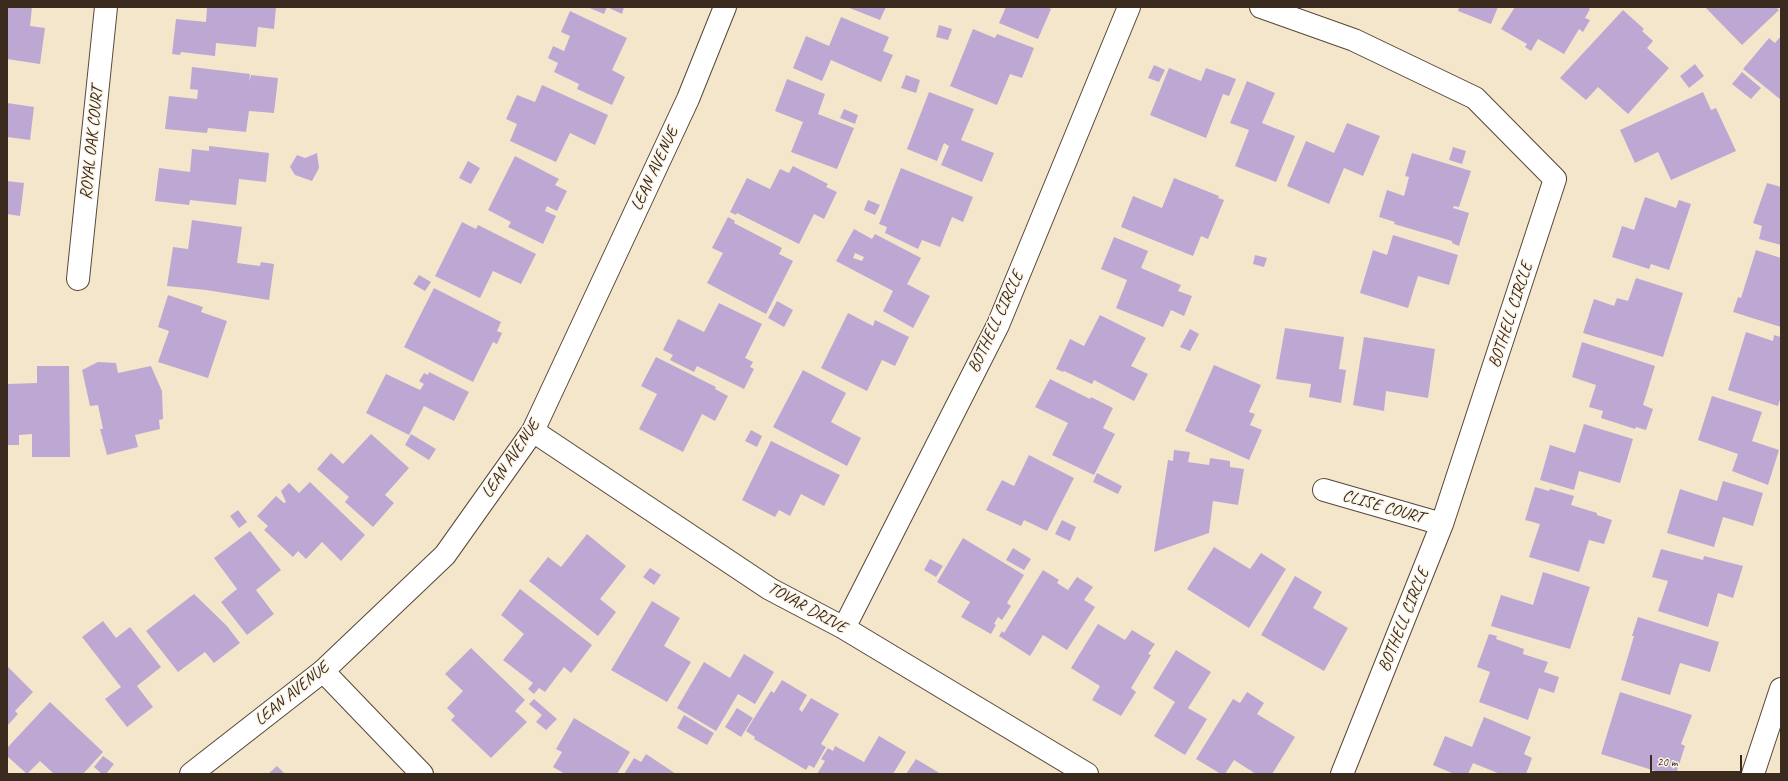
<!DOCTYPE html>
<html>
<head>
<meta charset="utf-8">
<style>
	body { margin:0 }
	#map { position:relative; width:1788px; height:781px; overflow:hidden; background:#f4e6cb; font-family:Caveat,sans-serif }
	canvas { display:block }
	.frame { position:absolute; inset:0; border:8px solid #3b2a1e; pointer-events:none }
	.scale { position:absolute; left:1650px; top:755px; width:92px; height:18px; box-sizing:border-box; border:2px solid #3b2a1e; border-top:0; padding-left:5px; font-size:12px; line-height:14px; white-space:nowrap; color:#3b2a1e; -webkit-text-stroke:3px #fcf5e5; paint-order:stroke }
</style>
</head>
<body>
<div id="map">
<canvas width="1788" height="781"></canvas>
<div class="frame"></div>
<div class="scale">20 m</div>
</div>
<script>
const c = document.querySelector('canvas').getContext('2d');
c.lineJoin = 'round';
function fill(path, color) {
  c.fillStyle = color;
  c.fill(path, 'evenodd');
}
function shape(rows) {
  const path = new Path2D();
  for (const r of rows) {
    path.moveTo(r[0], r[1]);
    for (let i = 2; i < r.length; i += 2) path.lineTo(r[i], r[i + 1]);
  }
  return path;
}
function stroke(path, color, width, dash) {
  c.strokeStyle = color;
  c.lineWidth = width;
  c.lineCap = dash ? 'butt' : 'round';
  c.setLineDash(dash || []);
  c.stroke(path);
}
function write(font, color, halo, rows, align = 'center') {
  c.font = font + ' Caveat,sans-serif';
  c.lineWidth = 3;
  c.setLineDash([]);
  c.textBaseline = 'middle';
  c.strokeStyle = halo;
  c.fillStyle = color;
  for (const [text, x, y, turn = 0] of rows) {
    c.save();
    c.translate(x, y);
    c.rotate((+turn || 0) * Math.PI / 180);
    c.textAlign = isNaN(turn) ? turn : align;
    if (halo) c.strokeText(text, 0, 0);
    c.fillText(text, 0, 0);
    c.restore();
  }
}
fill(shape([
	[7,7,32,7,30,26,45,28,40,64,7,59],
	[207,7,276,7,274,29,258,27,256,47,216,43,215,56,181,52,180,55,172,54,176,19,206,22],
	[587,7,624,7,622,14,607,7,604,14],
	[847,7,886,7,880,20],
	[1006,7,1047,7,1051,9,1038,39,999,23],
	[1459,7,1498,7,1491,24,1458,11],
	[1515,7,1587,7,1590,9,1585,18,1590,20,1583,32,1579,29,1564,54,1538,39,1531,51,1525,47,1527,44,1501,29],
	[1705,7,1776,7,1779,10,1742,45],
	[1623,10,1644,29,1642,31,1653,41,1647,48,1669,68,1628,114,1598,87,1586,100,1560,78],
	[570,11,627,38,612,70,625,77,612,105,577,89,579,84,554,72,558,63,548,58,553,46,564,51,570,36,561,32],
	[841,17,889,37,883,51,893,55,881,82,831,60,822,81,793,68,806,36,829,46],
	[939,25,952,29,948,40,936,37],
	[973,29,995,38,997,34,1034,48,1022,78,1010,74,997,105,950,86],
	[1781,36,1781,100,1743,69,1769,38,1775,43],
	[1695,64,1704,76,1689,88,1680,76],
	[1154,65,1165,70,1159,82,1148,78],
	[192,67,250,74,249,82,251,75,278,78,274,113,249,111,246,132,208,128,207,133,165,129,169,96,197,99,198,90,190,89],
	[1169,68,1201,81,1206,68,1236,79,1229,96,1223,94,1206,138,1150,115],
	[1742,72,1761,88,1751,99,1732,84],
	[906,75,920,80,916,93,901,88],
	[787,79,825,94,818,114,854,128,837,169,791,152,803,122,775,111],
	[1247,81,1275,93,1262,123,1295,136,1276,182,1235,166,1249,130,1230,123],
	[542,85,608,115,595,145,570,133,556,162,510,141,517,124,506,119,517,95,535,102],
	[929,92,974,109,961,140,994,153,982,182,941,165,949,146,944,143,937,161,907,149],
	[1703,92,1711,110,1716,108,1736,151,1671,180,1658,152,1635,163,1620,130],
	[7,103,34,107,30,140,7,137],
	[844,109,858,115,855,124,840,118],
	[1347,123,1380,136,1363,176,1344,168,1329,204,1287,186,1306,141,1334,153],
	[209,146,269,153,266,182,239,179,236,205,190,200,189,205,155,201,159,168,190,172,192,149,209,151],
	[1453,147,1466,151,1462,164,1449,160],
	[317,153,319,168,312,181,295,175,290,167,297,155,305,158],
	[1412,153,1471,171,1459,207,1454,206,1453,208,1469,213,1459,246,1452,243,1452,241,1394,224,1395,222,1379,217,1387,190,1404,196,1409,177,1405,176],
	[515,156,559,179,555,185,567,191,557,211,547,206,545,211,556,216,543,244,508,227,511,222,488,210],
	[468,161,480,168,471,184,459,178],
	[793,166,828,184,826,187,837,192,824,219,814,214,799,244,737,213,736,215,730,212,747,178,770,189,780,169,789,173],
	[901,168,973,197,963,222,952,217,940,247,922,240,918,249,885,233,887,227,879,224],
	[1174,178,1219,196,1218,198,1224,200,1208,239,1201,236,1193,256,1121,227,1133,196,1162,208],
	[7,181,24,183,20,216,7,214],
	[1767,183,1781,187,1781,245,1759,239,1762,226,1753,223],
	[1645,197,1676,208,1679,200,1691,204,1669,270,1651,264,1649,269,1612,257,1622,226,1634,230],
	[868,200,880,205,875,215,864,210],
	[728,217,735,221,734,223,782,248,779,254,793,261,766,314,707,283,723,253,712,248],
	[192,220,242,227,237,263,260,266,261,262,274,264,269,300,206,290,167,286,173,247,188,249],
	[462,222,476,229,478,225,536,254,521,284,493,271,480,298,435,276],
	[854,229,872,239,875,234,921,258,907,284,930,296,913,328,883,311,893,291,836,261],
	[855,253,864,257,862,261,853,258],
	[1393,235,1458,255,1449,285,1418,276,1408,308,1360,293,1373,250,1387,255],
	[1114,237,1148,251,1141,268,1181,285,1178,291,1192,296,1184,316,1171,310,1163,327,1116,308,1127,280,1101,269],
	[1756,250,1781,258,1781,327,1733,312,1738,297,1741,298],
	[1255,255,1267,258,1264,267,1253,264],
	[419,275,431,282,425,291,413,284],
	[1636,278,1683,293,1663,357,1583,333,1594,299,1614,306,1617,298,1628,301],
	[434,288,501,322,497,331,502,333,497,344,493,342,473,382,404,347],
	[168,295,203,307,201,312,227,321,208,378,158,362,169,331,158,327],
	[777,301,793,310,784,327,768,318],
	[719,303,762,324,745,358,753,362,750,367,754,369,744,389,697,366,694,372,670,360,673,355,663,350,678,319,704,332],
	[848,313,873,326,875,320,909,337,895,366,882,360,867,391,821,368],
	[1100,315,1146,338,1131,366,1148,374,1134,401,1094,380,1092,384,1064,371,1063,372,1056,369,1070,339,1084,346],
	[1285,328,1344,337,1339,369,1346,370,1341,403,1309,397,1311,384,1276,379],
	[1190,329,1199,334,1190,351,1180,347],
	[1746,332,1773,341,1774,335,1781,337,1781,396,1778,406,1728,390],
	[1364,337,1435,349,1428,398,1386,391,1384,411,1353,405],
	[1582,342,1655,366,1643,405,1653,409,1646,430,1636,427,1635,429,1601,418,1603,411,1589,407,1596,385,1572,377],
	[656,357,716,387,715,389,728,396,715,421,702,414,683,452,639,429,657,394,641,386],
	[98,362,116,363,118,373,151,366,162,391,163,419,159,420,160,429,135,435,138,447,107,455,100,429,103,429,98,405,90,406,82,370],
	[1214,365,1261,385,1249,412,1255,414,1250,425,1262,430,1249,460,1185,431],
	[37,366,69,366,70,457,32,457,32,434,19,435,19,445,7,445,7,384,37,383],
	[803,370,846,393,831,422,861,438,847,466,773,427],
	[429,372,469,392,454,421,424,406,409,435,366,413,386,374,420,390,424,384,419,381,424,373,428,375],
	[1050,379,1090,399,1091,397,1113,408,1103,428,1115,434,1094,475,1052,455,1068,423,1035,407],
	[1712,396,1762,412,1752,441,1779,450,1768,485,1732,471,1738,454,1698,440],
	[1584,424,1633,439,1620,483,1579,471,1574,490,1540,480,1550,445,1575,453],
	[751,430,762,436,757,447,745,441],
	[371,434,409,468,385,495,394,503,373,527,345,502,349,497,317,469,331,453,343,464],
	[411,434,436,449,429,460,405,445],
	[771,441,840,475,824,506,801,494,790,516,779,510,775,517,742,500],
	[1174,450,1190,452,1188,462,1209,465,1210,458,1230,461,1230,467,1244,469,1238,505,1213,501,1209,533,1154,552,1168,460,1173,461],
	[1029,455,1074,478,1047,531,1024,520,1021,526,986,510,1002,480,1014,486],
	[1097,473,1122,486,1118,494,1093,482],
	[1723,481,1763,493,1753,526,1723,517,1714,547,1667,533,1680,489,1717,501],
	[310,482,365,535,341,561,322,542,306,559,298,551,293,557,264,530,268,526,257,516,276,496,284,503,286,502,281,491,289,483,299,493],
	[1535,487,1549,491,1550,489,1574,496,1571,505,1597,513,1597,515,1612,520,1604,544,1589,540,1579,572,1529,557,1540,524,1525,520],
	[238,510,247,522,239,528,230,516],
	[1062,520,1076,527,1070,541,1055,534],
	[250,531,281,570,256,590,274,614,247,635,221,602,237,589,214,558],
	[587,534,626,566,600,599,616,612,598,636,529,581,548,557,561,567],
	[963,538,1024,575,1007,603,1011,606,1002,620,998,617,994,624,996,625,991,634,961,617,970,602,937,582],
	[1214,547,1250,569,1261,553,1286,569,1249,628,1187,589],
	[1013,548,1031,559,1024,570,1006,560],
	[1661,549,1703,560,1704,556,1743,566,1733,598,1718,593,1708,627,1658,611,1668,581,1652,577],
	[930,559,943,566,936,577,924,570],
	[650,568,661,575,654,585,643,577],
	[1043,570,1059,580,1057,583,1068,590,1077,577,1093,587,1084,600,1095,607,1067,650,1043,635,1030,656,999,636,1002,631,1004,633],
	[1543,572,1590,587,1570,649,1491,626,1501,595,1533,605],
	[1295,576,1322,592,1313,608,1348,628,1324,671,1261,635],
	[520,589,592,645,571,673,564,667,545,692,539,688,534,694,528,689,533,683,503,660,524,634,501,615],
	[194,594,227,626,240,643,214,663,205,652,178,672,146,631],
	[652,601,680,618,664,646,691,662,667,702,611,670],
	[1638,617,1719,642,1710,672,1680,663,1670,695,1621,680,1634,636,1632,636],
	[103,621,116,638,130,627,161,667,137,686,153,707,127,727,105,699,121,687,82,637],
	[1098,624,1125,640,1132,630,1155,644,1148,654,1151,655,1131,688,1136,692,1121,716,1092,700,1100,686,1071,668],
	[1489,634,1497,636,1496,639,1524,649,1523,654,1548,662,1544,672,1559,677,1554,693,1539,688,1528,720,1479,702,1490,672,1477,667],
	[471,648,525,700,515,711,527,722,491,758,451,720,455,716,447,708,463,691,445,674],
	[1176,650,1211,672,1188,708,1207,719,1185,755,1154,736,1175,702,1153,688],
	[744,654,774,672,755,704,738,694,716,731,677,708,704,662,730,678],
	[7,666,33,692,15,711,18,714,7,726],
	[782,680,807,695,799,709,802,712,811,698,839,714,821,744,826,747,814,768,809,765,806,770,754,739,755,737,746,731,771,691,774,693],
	[1247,692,1264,703,1257,714,1295,737,1272,774,1256,774,1234,760,1225,774,1221,774,1196,759,1233,699,1240,703],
	[1620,692,1692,715,1681,744,1685,746,1676,774,1665,774,1601,754],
	[534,699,557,719,546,730,536,722,542,715,529,704],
	[50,702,103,752,83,774,54,774,40,761,27,774,7,756,7,748],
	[737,708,753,718,741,737,725,727],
	[684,715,714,733,707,745,677,728],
	[1484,717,1531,737,1524,754,1532,758,1526,774,1500,774,1473,763,1468,774,1454,774,1433,765,1445,736,1472,747],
	[574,718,630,752,617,774,565,774,553,767,562,752,556,749],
	[879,736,906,752,893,774,817,774,825,761,821,759,828,748,833,751,835,746,864,762],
	[646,754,676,774,624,774,634,758,641,762],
	[103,756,114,764,106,774,102,774,94,767],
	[916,759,941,774,906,774],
	[277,766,285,774,268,774]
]), '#bda8d4');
const street = shape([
	[1261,7,1354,40,1475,98,1555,179,1442,524,1342,774],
	[78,279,106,7],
	[533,431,770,589,844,628,1087,774],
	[1324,490,1442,524],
	[844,628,998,325,1129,7],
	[323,671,422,774],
	[1753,774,1781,689]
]);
const secondary = shape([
	[191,774,323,671,445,555,533,431,688,99,725,7]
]);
stroke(street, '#574638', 24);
stroke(secondary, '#574638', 24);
stroke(street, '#fff', 22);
stroke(secondary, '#fff', 22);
write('17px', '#3b2a1e', '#fcf5e5', [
	["ROYAL OAK COURT",92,143,-84],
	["LEAN AVENUE",655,169,-65],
	["BOTHELL CIRCLE",1511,315,-72],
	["BOTHELL CIRCLE",996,322,-65],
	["LEAN AVENUE",511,459,-56],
	["CLISE COURT",1383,507,16],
	["TOVAR DRIVE",807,608,29],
	["BOTHELL CIRCLE",1404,620,-68],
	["LEAN AVENUE",292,694,-39]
]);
</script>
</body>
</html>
